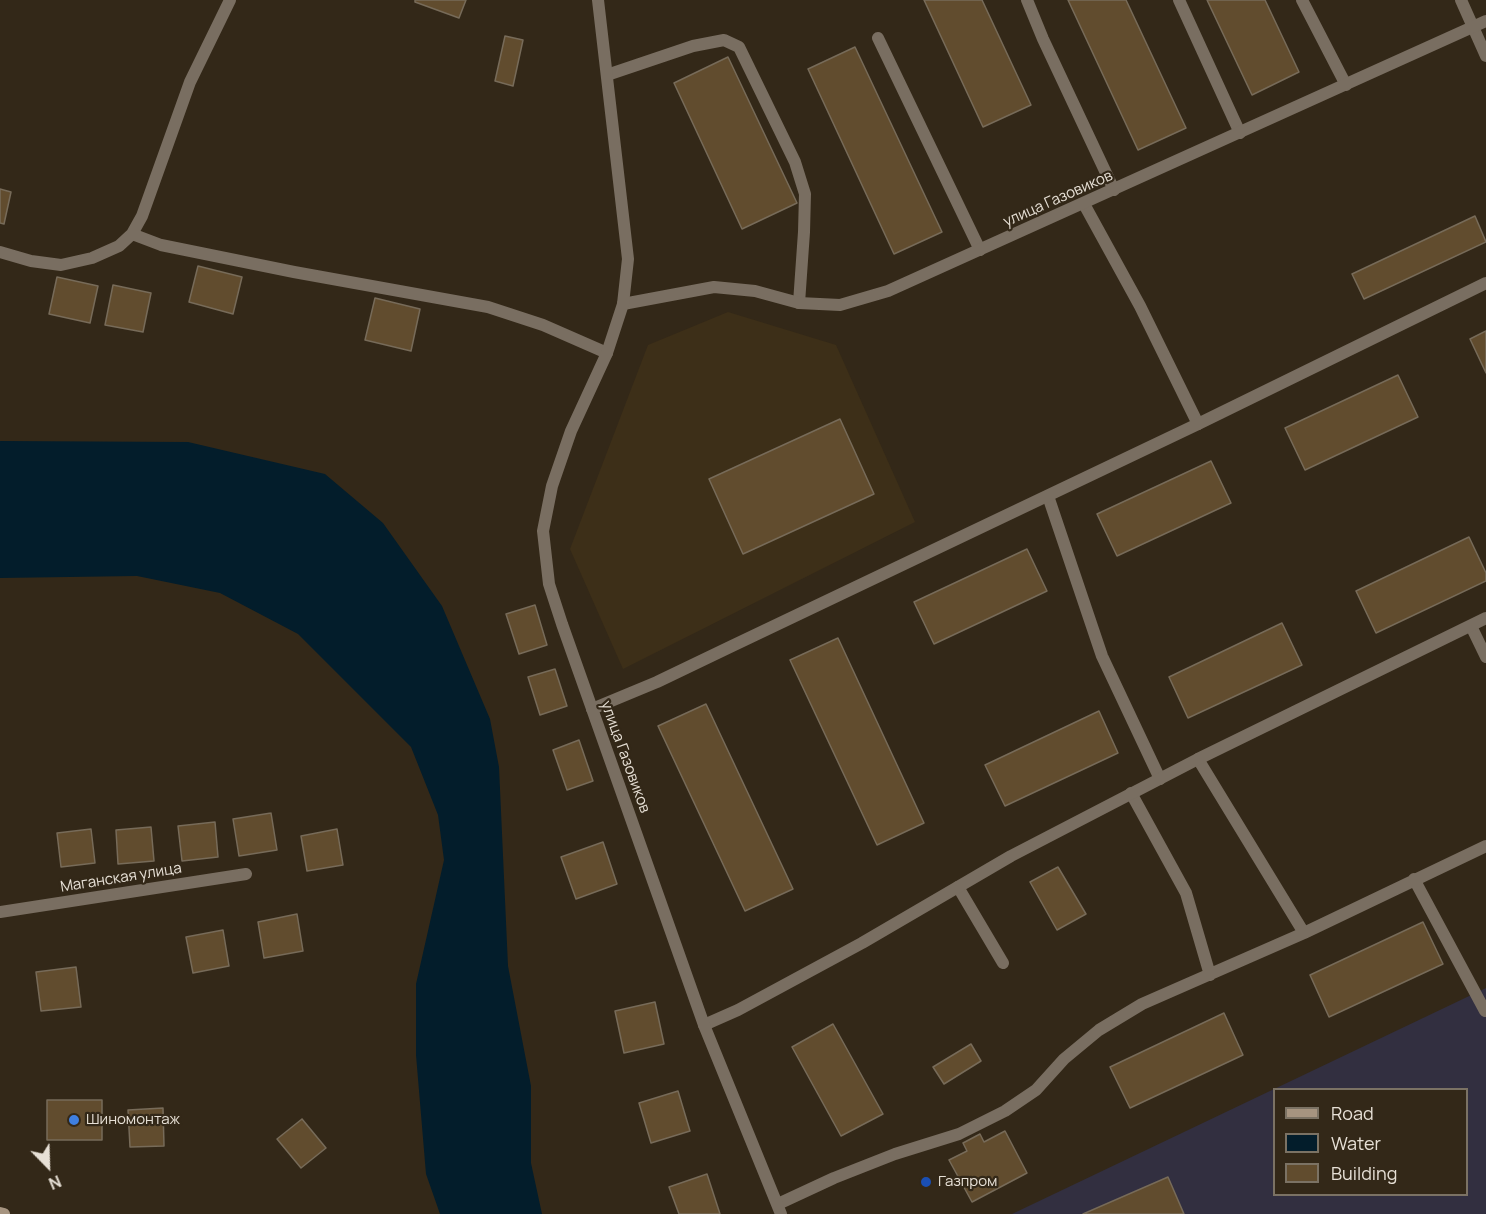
<!DOCTYPE html>
<html>
<head>
<meta charset="utf-8">
<style>
	body { margin:0 }
	#map { position:relative; width:1486px; height:1214px; overflow:hidden; background:#332818; font-family:Manrope,sans-serif }
	canvas { display:block }
	.legend { position:absolute; left:1273px; top:1088px; width:195px; height:108px; box-sizing:border-box; background:#332818; border:2px solid #7b7264; margin:0; padding:8px 10px; list-style:none; font-size:18px; color:#e7e0d6 }
	.legend li { display:flex; align-items:center; gap:12px; height:30px }
	.legend b { width:30px; border:2px solid #7b7264 }
	.north { position:absolute; left:18px; top:1136px; width:60px; height:60px; -webkit-text-stroke:4px #332818; paint-order:stroke; rotate:157deg; font-size:16px; font-weight:700; line-height:24px; text-align:center; color:#e7e0d6 }
	.north::after { content:''; display:block; margin:auto; width:21px; height:27px; background:#e7e0d6; clip-path:polygon(50% 0,100% 100%,50% 72%,0 100%) }
</style>
</head>
<body>
<div id="map">
<canvas width="1486" height="1214"></canvas>
<ul class="legend">
<li><b style="height:8px;background:#a69480"></b>Road</li>
<li><b style="height:16px;background:#031d2b"></b>Water</li>
<li><b style="height:16px;background:#614c2e"></b>Building</li>
</ul>
<div class="north">N</div>
</div>
<script>
const c = document.querySelector('canvas').getContext('2d');
c.lineJoin = 'round';
function fill(path, color) {
  c.fillStyle = color;
  c.fill(path, 'evenodd');
}
function shape(rows) {
  const path = new Path2D();
  for (const r of rows) {
    path.moveTo(r[0], r[1]);
    for (let i = 2; i < r.length; i += 2) path.lineTo(r[i], r[i + 1]);
  }
  return path;
}
function stroke(path, color, width, dash) {
  c.strokeStyle = color;
  c.lineWidth = width;
  c.lineCap = dash ? 'butt' : 'round';
  c.setLineDash(dash || []);
  c.stroke(path);
}
function write(font, color, halo, rows, align = 'center') {
  c.font = font + ' Manrope,sans-serif';
  c.lineWidth = 4.5;
  c.setLineDash([]);
  c.textBaseline = 'middle';
  c.strokeStyle = halo;
  c.fillStyle = color;
  for (const [text, x, y, turn = 0] of rows) {
    c.save();
    c.translate(x, y);
    c.rotate((+turn || 0) * Math.PI / 180);
    c.textAlign = isNaN(turn) ? turn : align;
    if (halo) c.strokeText(text, 0, 0);
    c.fillText(text, 0, 0);
    c.restore();
  }
}
fill(shape([
	[1486,988,1486,1214,1012,1214],
	[1274,1090,1466,1090,1466,1194,1274,1194]
]), '#322f40');
fill(shape([
	[728,312,836,345,915,522,623,669,570,549,648,345]
]), '#3d2f18');
fill(shape([
	[0,441,188,442,325,474,383,523,442,606,490,719,499,767,508,966,531,1086,531,1163,542,1214,440,1214,426,1174,416,1055,416,984,444,860,438,815,411,747,298,634,220,593,137,576,0,578]
]), '#031d2b');
const building = shape([
	[415,0,466,0,459,18,415,2,415,0],
	[924,0,982,0,1031,105,983,127,924,0],
	[1068,0,1126,0,1186,128,1138,150,1068,0],
	[1207,0,1265,0,1299,72,1252,95,1207,0],
	[505,36,523,40,513,86,495,81,505,36],
	[855,47,942,232,894,254,808,69,855,47],
	[728,57,797,203,742,229,674,83,728,57],
	[0,189,11,192,4,224,0,223,0,189],
	[1475,216,1486,242,1364,299,1352,274,1475,216],
	[198,266,242,277,233,314,189,302,198,266],
	[57,277,98,286,90,323,49,314,57,277],
	[113,285,151,293,143,332,105,325,113,285],
	[375,298,420,309,411,351,365,340,375,298],
	[1486,331,1486,373,1470,339,1486,331],
	[1398,375,1418,417,1305,470,1285,428,1398,375],
	[840,419,874,494,743,554,709,479,840,419],
	[1211,461,1231,503,1117,556,1097,514,1211,461],
	[1469,537,1486,573,1486,581,1376,633,1356,591,1469,537],
	[1027,549,1047,591,934,644,914,602,1027,549],
	[535,605,547,645,519,654,506,614,535,605],
	[1282,623,1302,665,1188,718,1169,677,1282,623],
	[838,638,924,823,877,845,790,660,838,638],
	[555,669,567,706,540,715,528,677,555,669],
	[706,704,793,889,745,911,658,726,706,704],
	[1099,711,1118,753,1005,806,985,765,1099,711],
	[579,740,593,781,567,790,553,750,579,740],
	[271,813,277,850,239,856,233,819,271,813],
	[215,822,218,857,182,861,178,826,215,822],
	[151,827,154,861,118,864,116,830,151,827],
	[91,829,95,863,61,867,57,833,91,829],
	[337,829,343,865,307,871,301,836,337,829],
	[603,842,617,884,576,899,561,857,603,842],
	[1058,867,1086,914,1057,930,1030,882,1058,867],
	[297,914,303,951,264,958,258,922,297,914],
	[1423,922,1443,964,1329,1017,1310,975,1423,922],
	[223,930,229,966,193,973,186,937,223,930],
	[76,967,81,1007,41,1011,36,972,76,967],
	[655,1002,664,1044,624,1053,615,1011,655,1002],
	[1224,1013,1243,1055,1130,1108,1110,1067,1224,1013],
	[833,1024,883,1114,841,1136,792,1047,833,1024],
	[971,1044,981,1061,944,1084,933,1067,971,1044],
	[678,1091,690,1131,651,1143,639,1103,678,1091],
	[47,1100,102,1100,102,1140,47,1140,47,1100],
	[163,1108,164,1146,130,1147,128,1110,163,1108],
	[302,1119,326,1148,301,1168,277,1139,302,1119],
	[1005,1131,1027,1173,972,1202,949,1160,967,1151,963,1143,980,1134,984,1142,1005,1131],
	[707,1174,720,1214,679,1214,669,1187,707,1174],
	[1168,1177,1184,1214,1083,1214,1168,1177]
]);
fill(building, '#614c2e');
stroke(building, '#776b59', 1.5);
stroke(shape([
	[1027,0,1043,39,1114,190],
	[1179,0,1240,133],
	[1302,0,1346,85],
	[1461,0,1486,56],
	[878,38,980,250],
	[607,75,693,46,724,40,739,47,795,162,805,194,804,232,799,303],
	[1084,204,1140,306,1198,424],
	[132,234,161,245,294,272,488,307,543,325,607,353],
	[0,252,31,261,61,265,92,258,119,246,132,234,142,216,190,82,230,0],
	[1048,496,1102,656,1160,779],
	[1471,626,1486,657],
	[1198,759,1304,933],
	[1131,793,1186,893,1210,975],
	[1414,879,1485,1011],
	[958,887,1003,963],
	[778,1204,834,1178,895,1154,959,1134,1005,1111,1036,1090,1064,1059,1099,1030,1142,1004,1304,933,1486,846]
]), '#796e61', 12);
stroke(shape([
	[623,304,714,287,755,291,799,303,840,305,888,291,1486,21],
	[592,709,657,682,732,646,1198,424,1486,283],
	[0,912,246,874],
	[704,1025,738,1010,862,943,1011,856,1198,759,1486,618]
]), '#796e61', 12);
stroke(shape([
	[598,0,628,259,623,304,607,353,571,431,552,486,543,531,549,584,562,624,704,1025,781,1214]
]), '#796e61', 12);
stroke(shape([
	[0,1213,4,1214]
]), '#a69480', 12);
for (const [x, y, r, color] of [
	[74,1120,6,"#3f7fe0"],
	[926,1182,6,"#1a4fb4"]
]) {
  const dot = new Path2D();
  dot.arc(x, y, r, 0, 2 * Math.PI);
  c.fillStyle = color;
  c.fill(dot);
  stroke(dot, '#332818', 2);
}
write('15px', '#e7e0d6', '#332818', [
	["улица Газовиков",1058,199,-24],
	["улица Газовиков",625,757,70],
	["Маганская улица",121,878,-9]
]);
write('15px', '#e7e0d6', '#332818', [
	["Шиномонтаж",86,1120],
	["Газпром",938,1182]
], 'left');
</script>
</body>
</html>
